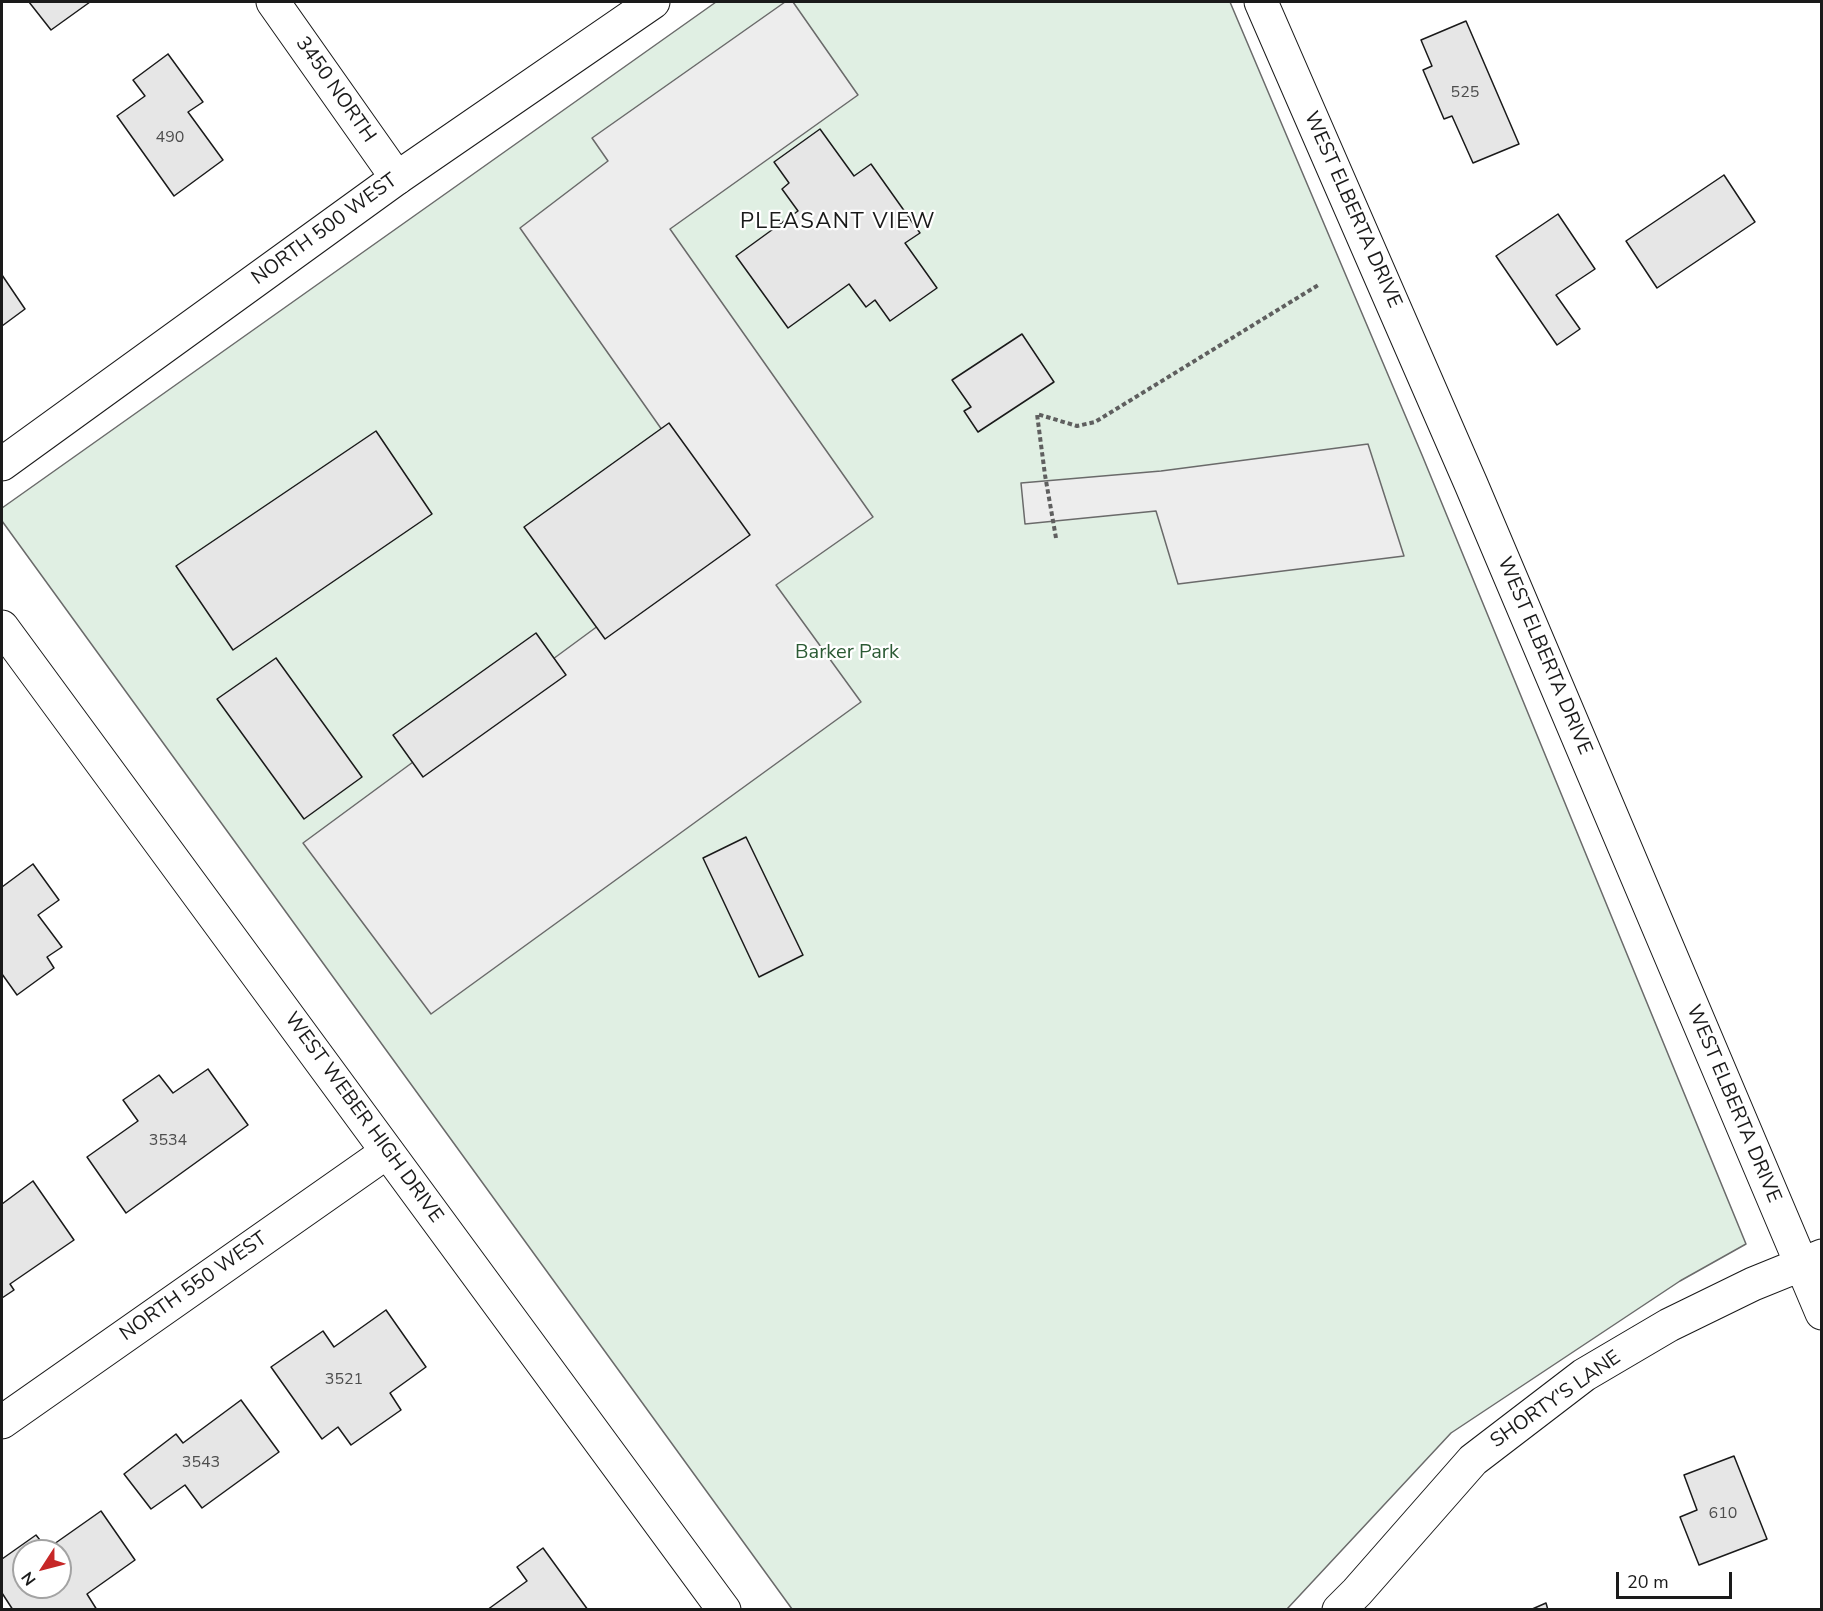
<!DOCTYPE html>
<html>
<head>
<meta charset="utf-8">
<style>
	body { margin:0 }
	#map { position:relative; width:1823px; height:1611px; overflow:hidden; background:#fff; font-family:"Nunito Sans",sans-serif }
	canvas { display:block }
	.frame { position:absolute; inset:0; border:3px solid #1a1a1a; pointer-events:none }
	.north { position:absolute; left:12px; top:1539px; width:60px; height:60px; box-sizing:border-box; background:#fff; border:2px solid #a3a3a3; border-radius:50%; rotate:234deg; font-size:16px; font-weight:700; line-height:24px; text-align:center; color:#1a1a1a }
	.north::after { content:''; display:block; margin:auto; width:21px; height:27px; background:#c62828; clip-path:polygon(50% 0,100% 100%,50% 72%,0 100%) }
	.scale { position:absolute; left:1616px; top:1572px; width:116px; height:27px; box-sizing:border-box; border:3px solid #1a1a1a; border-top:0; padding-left:8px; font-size:18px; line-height:21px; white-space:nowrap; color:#1a1a1a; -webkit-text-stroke:4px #fff; paint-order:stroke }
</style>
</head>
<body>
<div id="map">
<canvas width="1823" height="1611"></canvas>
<div class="frame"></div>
<div class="north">N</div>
<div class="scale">20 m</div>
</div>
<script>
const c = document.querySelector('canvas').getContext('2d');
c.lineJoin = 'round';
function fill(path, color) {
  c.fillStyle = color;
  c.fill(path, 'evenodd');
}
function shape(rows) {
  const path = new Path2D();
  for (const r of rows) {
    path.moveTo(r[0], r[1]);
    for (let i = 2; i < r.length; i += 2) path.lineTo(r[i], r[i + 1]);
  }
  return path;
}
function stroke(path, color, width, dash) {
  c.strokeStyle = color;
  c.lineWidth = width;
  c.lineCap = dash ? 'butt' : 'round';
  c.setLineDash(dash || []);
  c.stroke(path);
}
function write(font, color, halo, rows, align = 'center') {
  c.font = font + ' "Nunito Sans",sans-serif';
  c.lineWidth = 4.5;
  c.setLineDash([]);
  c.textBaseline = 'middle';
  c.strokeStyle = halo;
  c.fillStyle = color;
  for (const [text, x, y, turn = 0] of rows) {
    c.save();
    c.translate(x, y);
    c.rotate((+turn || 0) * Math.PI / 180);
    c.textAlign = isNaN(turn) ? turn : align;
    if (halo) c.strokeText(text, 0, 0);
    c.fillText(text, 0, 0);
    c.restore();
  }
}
const green = shape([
	[716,2,1230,2,1422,455,1746,1244,1680,1281,1451,1433,1287,1609,792,1609,2,521,2,508,716,2]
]);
fill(green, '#e0efe3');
stroke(green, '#6a6a6a', 1.5);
const parking = shape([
	[785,2,793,2,858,95,670,229,873,517,776,585,861,702,431,1014,303,843,731,528,520,228,608,161,592,138,785,2],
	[1368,444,1404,556,1178,584,1156,511,1025,524,1021,483,1161,471,1368,444]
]);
fill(parking, '#ededed');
stroke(parking, '#6a6a6a', 1.5);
const building = shape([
	[29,2,90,2,51,30,29,2],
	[1466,21,1519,144,1473,163,1452,116,1444,119,1423,70,1432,66,1421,40,1466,21],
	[168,54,203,102,188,112,223,160,174,196,117,116,145,96,133,80,168,54],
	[820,129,854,176,871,164,920,233,905,243,937,288,890,321,875,300,866,307,849,284,788,328,736,256,798,211,782,189,789,183,774,162,820,129],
	[1724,175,1755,222,1657,288,1626,241,1724,175],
	[1558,214,1595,269,1556,295,1580,329,1557,345,1496,256,1558,214],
	[2,275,25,309,2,326,2,275],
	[1022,334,1054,382,978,432,964,411,971,407,952,380,1022,334],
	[669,423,750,535,605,639,524,527,669,423],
	[376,431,432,514,233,650,176,566,376,431],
	[536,633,566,675,423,777,393,735,536,633],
	[276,658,362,777,304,819,217,699,276,658],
	[746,837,803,955,759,977,703,858,746,837],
	[33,864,59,900,38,915,62,947,47,957,54,968,17,995,2,974,2,887,33,864],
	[208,1069,248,1125,126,1213,87,1157,138,1121,123,1100,159,1075,173,1093,208,1069],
	[33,1181,74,1240,10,1284,14,1290,2,1298,2,1204,33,1181],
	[386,1310,426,1367,390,1393,401,1410,351,1445,338,1427,322,1439,271,1367,323,1331,334,1347,386,1310],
	[241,1400,279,1452,202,1508,185,1485,151,1509,124,1474,176,1434,183,1443,241,1400],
	[1734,1456,1767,1539,1699,1565,1680,1517,1697,1510,1684,1475,1734,1456],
	[101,1511,135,1560,87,1594,97,1610,13,1610,2,1593,2,1559,36,1535,47,1549,101,1511],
	[24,1551,60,1551,60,1587,24,1587,24,1551],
	[543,1548,588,1610,487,1610,527,1581,517,1567,543,1548],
	[1546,1603,1548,1610,1530,1610,1546,1603]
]);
fill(building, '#e6e6e6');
stroke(building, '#1a1a1a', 1.5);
const street = shape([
	[273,2,397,178],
	[2,1422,387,1152]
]);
const secondary = shape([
	[1261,2,1471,484,1822,1313],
	[2,464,397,178,653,2],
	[2,627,724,1610],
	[1339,1610,1357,1592,1473,1460,1584,1375,1669,1325,1753,1284,1822,1256]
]);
stroke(street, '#1a1a1a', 35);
stroke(secondary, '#1a1a1a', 35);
stroke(shape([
	[1056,538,1045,475,1037,414,1077,426,1095,422,1320,284]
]), '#5f5f5f', 4, [4.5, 3]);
stroke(street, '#fff', 33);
stroke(secondary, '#fff', 33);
write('16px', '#4d4d4d', null, [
	["525",1465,93],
	["490",170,138],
	["3534",168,1141],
	["3521",344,1380],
	["3543",201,1463],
	["610",1723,1514]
]);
write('20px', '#1a1a1a', '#fff', [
	["3450 NORTH",335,90,55],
	["WEST ELBERTA DRIVE",1352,210,66],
	["NORTH 500 WEST",325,230,-36],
	["WEST ELBERTA DRIVE",1544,656,67],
	["WEST ELBERTA DRIVE",1733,1104,67],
	["WEST WEBER HIGH DRIVE",363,1118,54],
	["NORTH 550 WEST",194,1287,-35],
	["SHORTY'S LANE",1556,1400,-35]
]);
write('20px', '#2b5a34', '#fff', [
	["Barker Park",847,653]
]);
c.letterSpacing = '1.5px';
write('22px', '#1a1a1a', '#fff', [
	["PLEASANT VIEW",838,223]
]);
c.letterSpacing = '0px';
</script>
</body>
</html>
